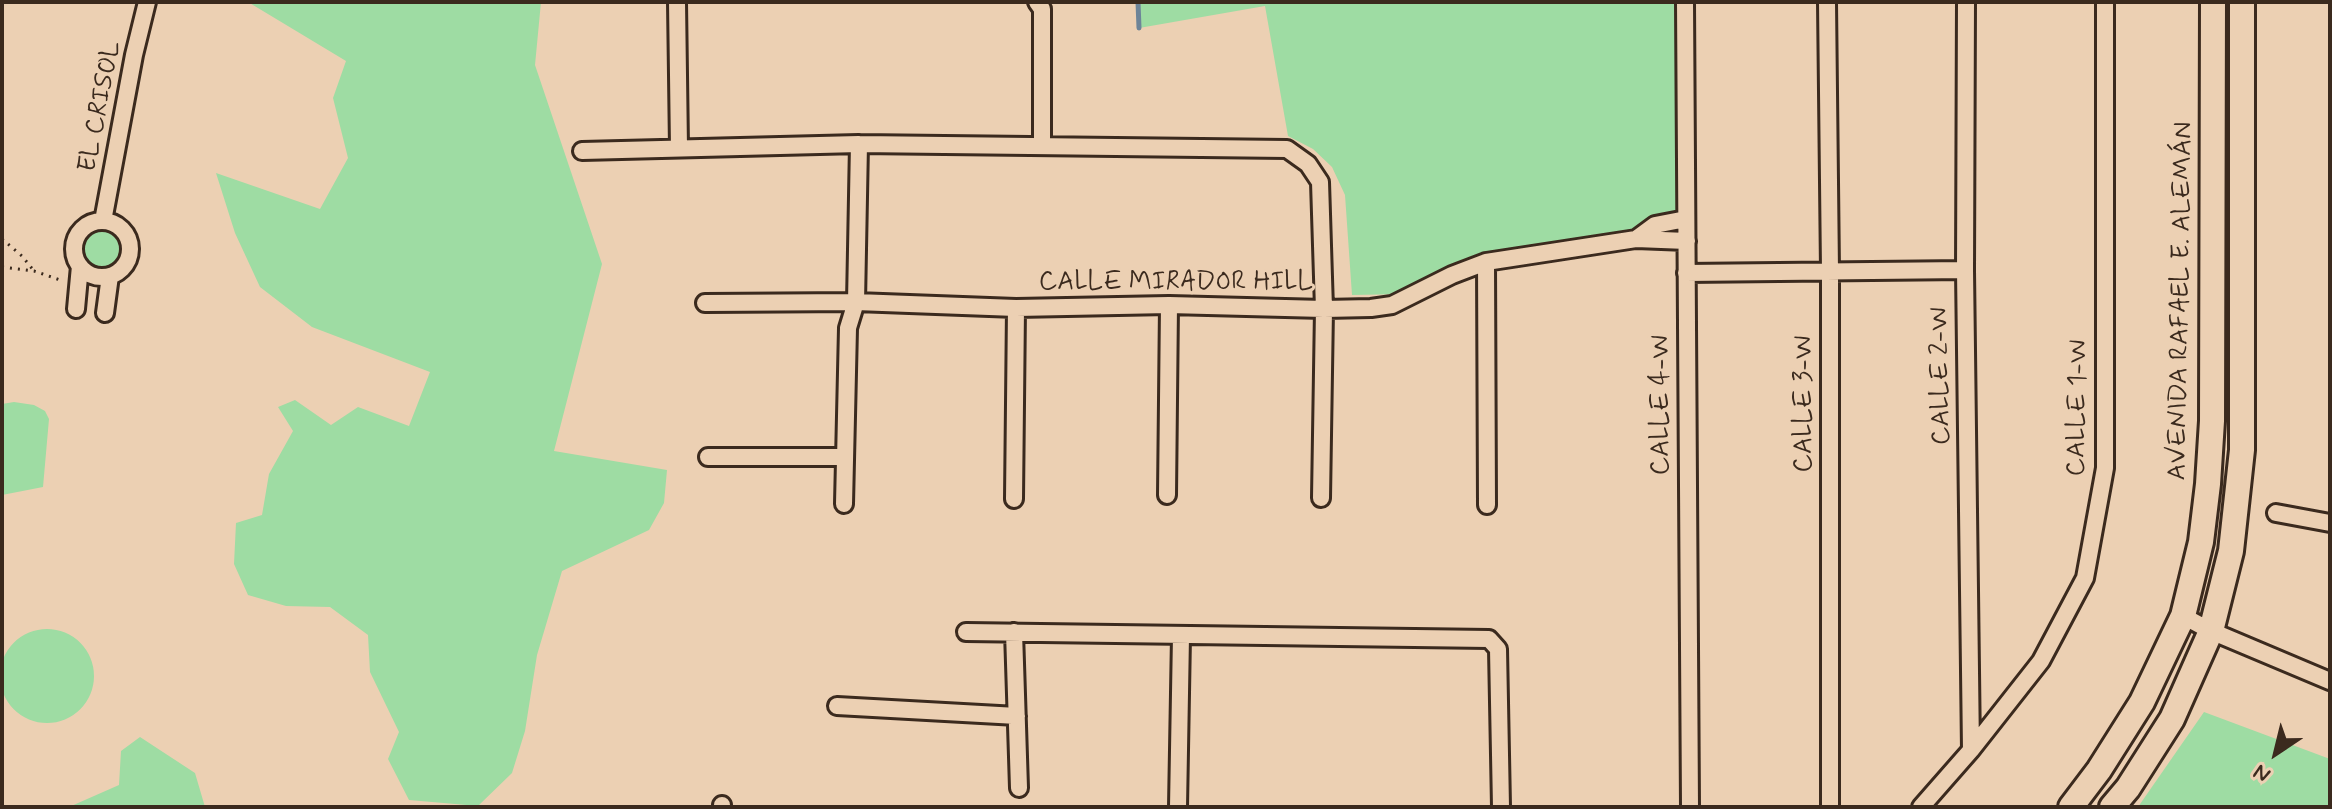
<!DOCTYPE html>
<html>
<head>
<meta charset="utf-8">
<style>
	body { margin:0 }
	#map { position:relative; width:2332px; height:809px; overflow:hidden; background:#ecd0b3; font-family:Mynerve,sans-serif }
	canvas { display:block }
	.frame { position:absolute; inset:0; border:4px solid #3b2a1e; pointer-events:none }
	.north { position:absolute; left:2236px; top:713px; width:80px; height:80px; -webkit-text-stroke:6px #ecd0b3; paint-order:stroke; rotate:215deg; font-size:22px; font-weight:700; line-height:32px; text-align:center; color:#3b2a1e }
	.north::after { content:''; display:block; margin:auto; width:28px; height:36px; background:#3b2a1e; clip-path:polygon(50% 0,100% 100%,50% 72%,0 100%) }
</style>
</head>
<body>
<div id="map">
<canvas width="2332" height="809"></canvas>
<div class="frame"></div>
<div class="north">N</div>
</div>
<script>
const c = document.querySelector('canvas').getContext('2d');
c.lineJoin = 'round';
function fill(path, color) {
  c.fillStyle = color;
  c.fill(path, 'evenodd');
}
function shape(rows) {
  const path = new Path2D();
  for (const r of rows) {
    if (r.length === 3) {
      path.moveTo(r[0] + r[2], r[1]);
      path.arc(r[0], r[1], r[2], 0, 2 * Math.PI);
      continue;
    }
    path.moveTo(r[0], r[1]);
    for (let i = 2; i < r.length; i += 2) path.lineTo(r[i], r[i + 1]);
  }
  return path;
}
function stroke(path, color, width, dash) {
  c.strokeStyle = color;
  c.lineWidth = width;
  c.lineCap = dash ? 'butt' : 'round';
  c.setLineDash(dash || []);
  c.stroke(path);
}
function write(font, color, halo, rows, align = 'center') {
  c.font = font + ' Mynerve,sans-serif';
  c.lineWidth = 6;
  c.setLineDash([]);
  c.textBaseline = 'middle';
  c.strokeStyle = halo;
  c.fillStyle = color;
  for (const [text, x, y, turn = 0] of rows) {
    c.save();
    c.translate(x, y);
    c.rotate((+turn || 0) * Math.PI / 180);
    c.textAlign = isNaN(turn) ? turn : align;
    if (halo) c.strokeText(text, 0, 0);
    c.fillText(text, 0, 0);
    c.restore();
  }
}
fill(shape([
	[248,2,541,2,535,65,602,264,554,451,667,470,664,503,649,530,562,571,537,655,525,731,512,773,478,806,409,800,388,759,399,732,370,672,368,635,330,607,286,606,248,595,234,564,236,523,262,515,269,474,293,431,278,407,295,400,331,425,358,407,409,426,430,372,312,327,260,287,235,233,216,173,320,209,348,158,333,98,346,61],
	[1138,2,1687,2,1686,213,1614,235,1484,259,1410,294,1352,295,1345,195,1332,167,1313,149,1288,136,1265,6,1139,28],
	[102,249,18],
	[14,402,34,405,45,411,49,419,43,487,2,495,2,404],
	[47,676,47],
	[2204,712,2330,759,2330,807,2138,807],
	[140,737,195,773,205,807,69,807,119,785,121,751]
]), '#9edca3');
stroke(shape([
	[1138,2,1139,28]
]), '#6d8498', 5);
const street = shape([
	[677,2,679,148],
	[1037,2,1042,9,1042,144],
	[1685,2,1690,807],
	[1827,2,1830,271,1830,807],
	[1966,2,1965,270,1971,750],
	[582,151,859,144,1287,149,1308,164,1320,182,1324,309,1321,498],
	[103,221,134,55,147,2],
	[102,249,28],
	[1636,239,1655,225,1686,219],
	[1486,262,1487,505],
	[1686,273,1965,270],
	[705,303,856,302,1016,308,1169,305,1324,309,1371,308,1392,305,1452,275,1486,262,1636,239,1687,241],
	[76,309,80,266],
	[105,313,110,276],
	[708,457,845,457],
	[1167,495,1169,305],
	[1014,499,1016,308],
	[844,504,848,328,856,302,859,144],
	[2276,513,2330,523],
	[2183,616,2211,631,2330,681],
	[966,632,1489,639,1498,649,1501,807],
	[1014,632,1019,788],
	[837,706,1017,716],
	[722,807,722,805],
	[1178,807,1181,636],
	[1921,807,1971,750,2041,661,2085,578,2105,468,2105,2]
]);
const secondary = shape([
	[2071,807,2099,770,2142,702,2183,616,2201,542,2208,484,2212,421,2213,2],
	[2112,807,2128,788,2172,719,2211,631,2231,551,2242,450,2242,2]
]);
stroke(street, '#3b2a1e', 22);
stroke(secondary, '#3b2a1e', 30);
stroke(shape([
	[2,239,22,256,34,271],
	[2,267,34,271,63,281]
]), '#3b2a1e', 3, [2, 6]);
stroke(street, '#ecd0b3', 16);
stroke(secondary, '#ecd0b3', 24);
write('26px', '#3b2a1e', '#ecd0b3', [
	["EL CRISOL",101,107,-79],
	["CALLE MIRADOR HILL",1176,284],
	["AVENIDA RAFAEL E. ALEMÁN",2182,301,-89],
	["CALLE 2-W",1942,376,-91],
	["CALLE 3-W",1806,404,-90],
	["CALLE 4-W",1663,405,-90],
	["CALLE 1-W",2079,408,-89]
]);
</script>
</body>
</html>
